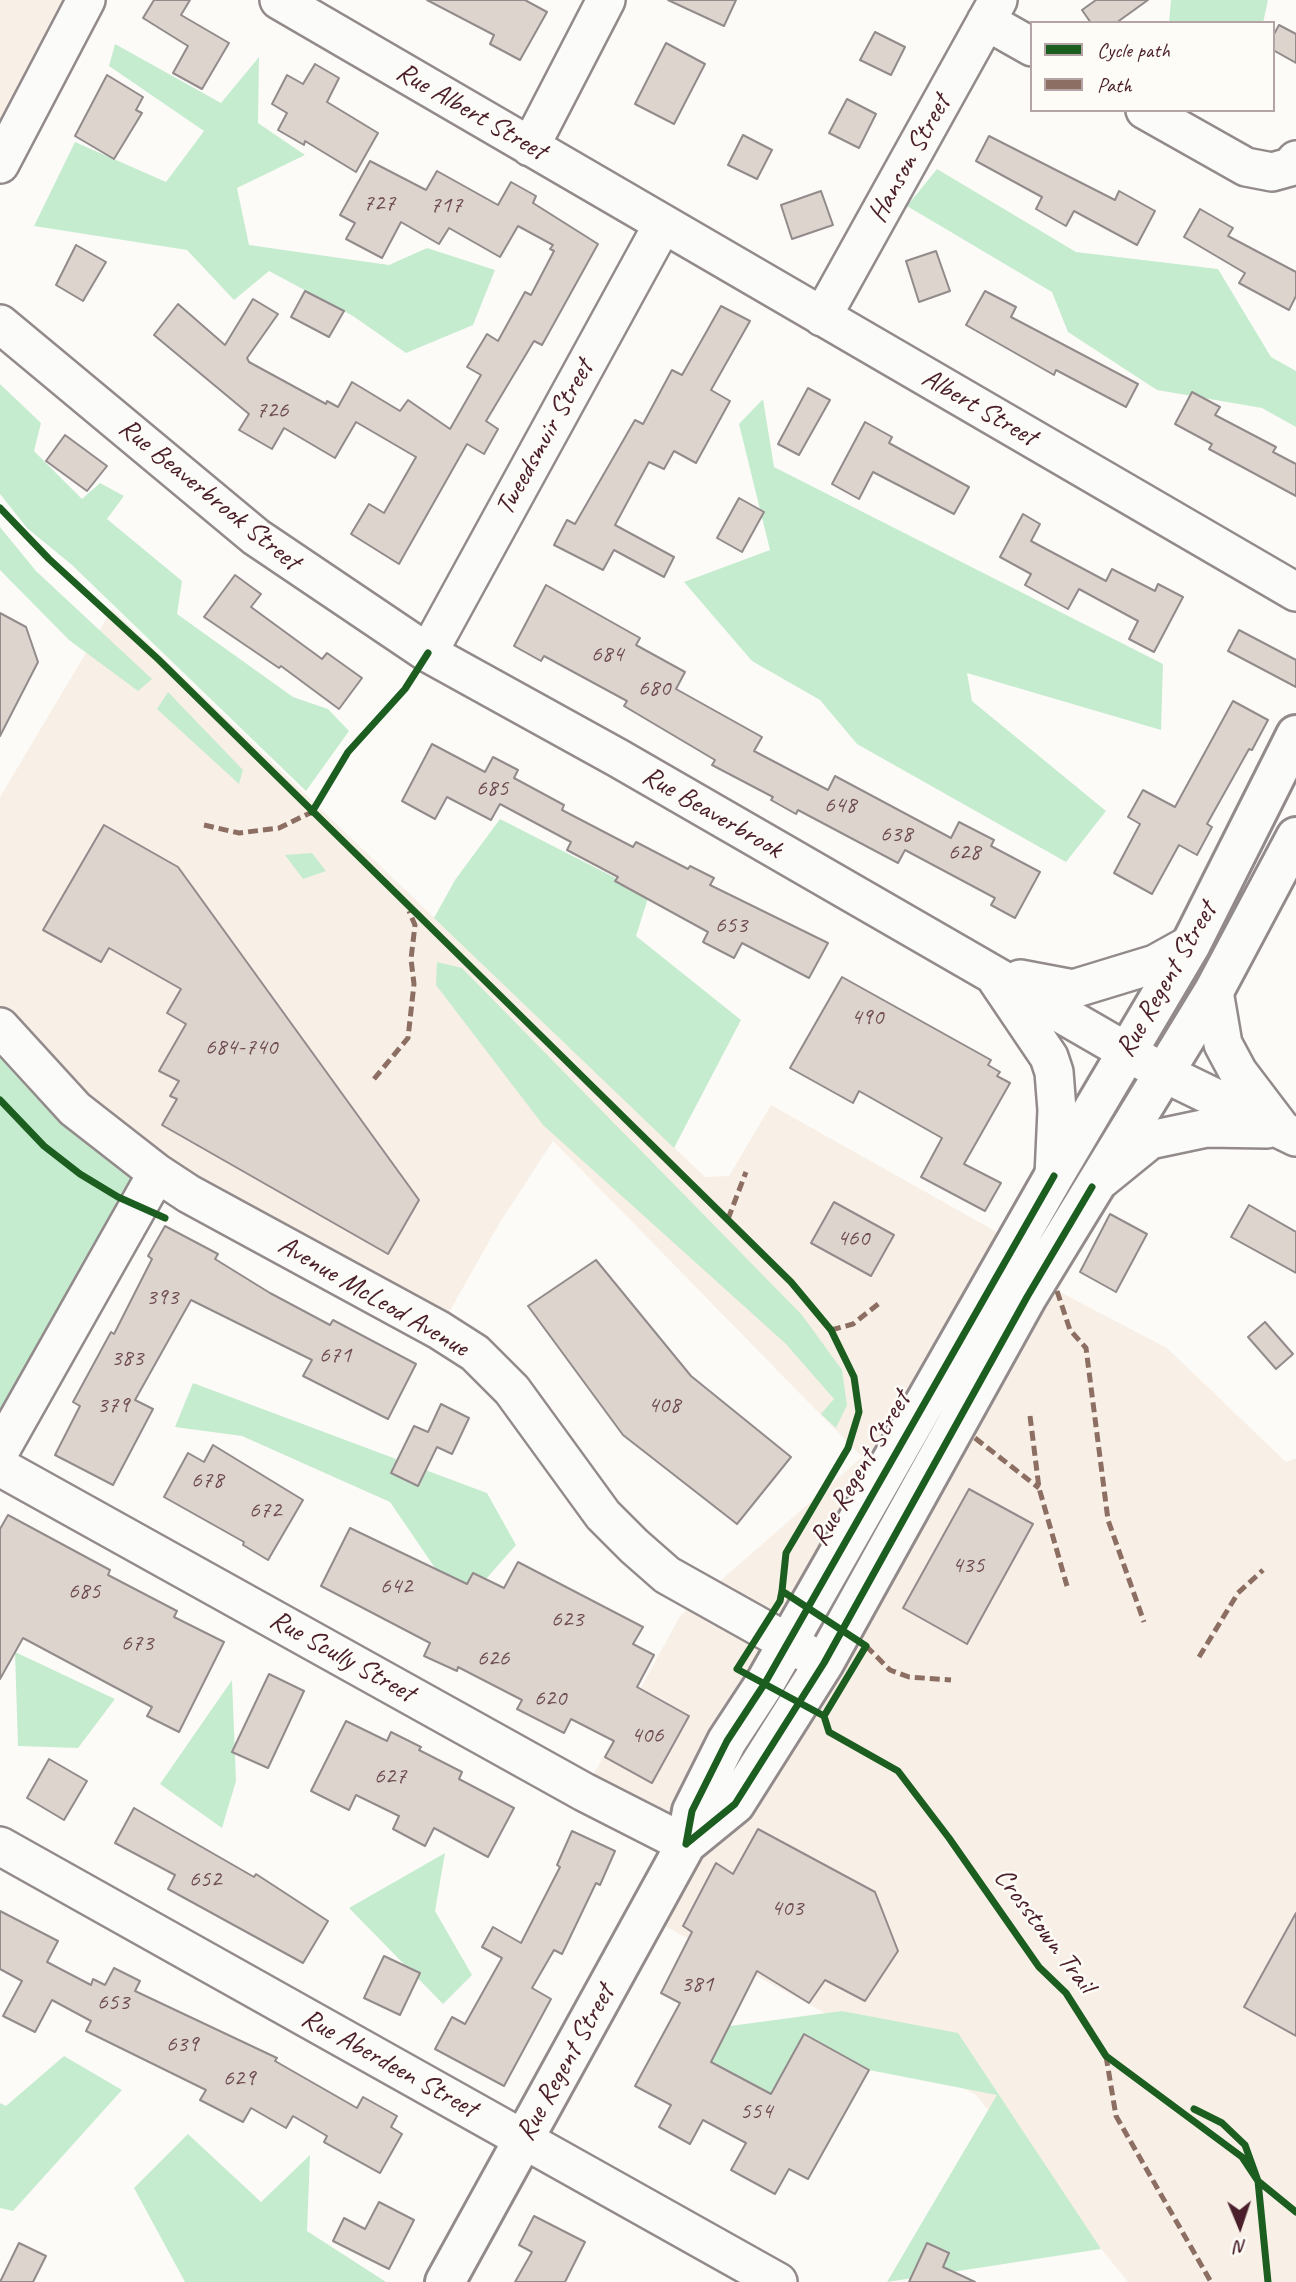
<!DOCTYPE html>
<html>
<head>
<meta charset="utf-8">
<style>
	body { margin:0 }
	#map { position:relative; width:1296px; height:2282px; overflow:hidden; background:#fcfbf8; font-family:Caveat,sans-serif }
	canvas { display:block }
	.legend { position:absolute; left:1030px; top:21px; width:245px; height:91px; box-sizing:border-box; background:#fdfcf7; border:2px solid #b5a4a5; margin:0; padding:9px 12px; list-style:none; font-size:21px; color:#4a1f2b }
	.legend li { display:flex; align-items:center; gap:14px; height:35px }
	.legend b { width:35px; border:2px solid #b5a4a5 }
	.north { position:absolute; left:1205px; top:2191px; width:70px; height:70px; -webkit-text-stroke:5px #fdfcf7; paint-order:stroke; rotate:178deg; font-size:19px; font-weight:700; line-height:28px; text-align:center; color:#4a1f2b }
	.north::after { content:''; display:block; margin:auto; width:24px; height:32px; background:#4a1f2b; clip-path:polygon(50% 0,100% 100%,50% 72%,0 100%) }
</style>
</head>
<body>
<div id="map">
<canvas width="1296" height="2282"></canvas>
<ul class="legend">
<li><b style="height:9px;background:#1b5e20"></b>Cycle path</li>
<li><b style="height:9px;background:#8d6e63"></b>Path</li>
</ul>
<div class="north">N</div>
</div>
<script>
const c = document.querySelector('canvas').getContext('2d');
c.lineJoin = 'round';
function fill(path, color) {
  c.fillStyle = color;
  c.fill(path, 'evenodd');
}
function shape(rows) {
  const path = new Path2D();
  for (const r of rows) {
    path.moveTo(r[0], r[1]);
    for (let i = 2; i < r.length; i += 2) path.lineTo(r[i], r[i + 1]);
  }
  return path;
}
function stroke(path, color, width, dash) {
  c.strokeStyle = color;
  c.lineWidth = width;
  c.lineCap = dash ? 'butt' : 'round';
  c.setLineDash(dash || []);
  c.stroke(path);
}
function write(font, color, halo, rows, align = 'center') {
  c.font = font + ' Caveat,sans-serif';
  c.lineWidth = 5;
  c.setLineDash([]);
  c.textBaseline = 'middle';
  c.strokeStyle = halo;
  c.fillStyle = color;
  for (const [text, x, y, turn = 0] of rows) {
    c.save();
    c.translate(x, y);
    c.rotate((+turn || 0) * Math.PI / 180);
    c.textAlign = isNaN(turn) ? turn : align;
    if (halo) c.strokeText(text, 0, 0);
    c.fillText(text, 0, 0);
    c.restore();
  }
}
fill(shape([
	[0,0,86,0,0,164],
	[112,609,705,1177,729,1176,771,1105,1068,1272,1058,1291,1167,1348,1286,1462,1296,1458,1296,2282,1128,2282,976,2095,646,1916,686,1844,584,1792,680,1616,862,1457,553,1141,499,1224,439,1330,189,1194,0,1027,0,797]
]), '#f8f0e6');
fill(shape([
	[1171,0,1268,0,1263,23,1169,23],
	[115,44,221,103,259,57,258,123,305,155,237,188,249,245,389,265,427,248,495,270,473,325,406,353,353,316,269,271,234,300,187,250,34,226,75,142,166,182,204,131,109,66],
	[937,169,1076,252,1218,269,1271,357,1296,371,1296,427,1262,408,1157,390,1068,332,1052,292,907,206],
	[0,384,41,423,34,451,82,499,100,483,124,496,107,519,182,581,177,614,293,697,328,709,349,731,306,791,72,565,27,528,0,494],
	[763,399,774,467,1163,664,1161,730,967,673,972,701,1106,811,1066,862,857,744,820,700,752,661,684,582,770,550,739,424],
	[0,527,36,571,152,679,138,691,69,640,0,570],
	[168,692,243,770,239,784,157,709],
	[500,819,649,895,636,936,741,1020,674,1148,434,918,455,880],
	[312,853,326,871,303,879,285,855],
	[437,962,462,968,802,1315,842,1370,847,1405,836,1428,821,1414,834,1399,786,1344,543,1125,436,985],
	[0,1027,157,1173,0,1451],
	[193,1383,487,1493,516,1545,478,1588,448,1587,390,1502,242,1436,175,1427],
	[15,1652,115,1699,78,1748,18,1746],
	[232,1680,236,1781,222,1828,160,1784],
	[445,1853,435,1911,472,1975,443,2004,349,1908],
	[842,2011,958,2033,1101,2249,887,2282,997,2095,869,2070,804,2034,771,2094,663,2035],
	[64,2056,122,2090,13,2211,0,2208,0,2103,6,2106],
	[188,2134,261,2202,310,2155,307,2231,386,2282,185,2282,134,2188]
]), '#c6eccf');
const building = shape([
	[154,0,190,0,181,15,229,43,202,89,173,73,188,46,143,18,154,0],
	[427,0,525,0,547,12,520,60,490,44,494,35,427,0],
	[668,0,736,0,724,26,668,0],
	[1096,0,1148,0,1116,23,1091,23,1082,10,1096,0],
	[1279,25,1296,34,1296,63,1273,50,1273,36,1279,25],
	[875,32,905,47,891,75,860,60,875,32],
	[666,43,705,64,674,124,635,104,666,43],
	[315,64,339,78,327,102,378,133,356,172,305,141,304,145,278,130,287,113,272,104,287,75,303,84,315,64],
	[107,75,143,97,136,110,142,113,114,159,75,136,107,75],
	[847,99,876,114,859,148,829,133,847,99],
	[743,135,772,150,757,179,728,165,743,135],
	[989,136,1115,200,1119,191,1155,211,1137,245,1074,211,1066,226,1036,209,1042,197,976,161,989,136],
	[370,161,426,190,437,171,498,205,511,182,536,196,533,203,598,244,542,345,534,341,486,421,498,429,484,454,467,444,399,564,351,534,369,504,384,513,416,457,356,422,335,458,284,428,272,449,239,430,249,414,154,335,178,304,225,345,253,299,278,314,247,358,249,362,326,404,327,401,338,407,352,382,400,411,408,400,450,429,481,375,467,367,487,334,498,341,525,292,531,295,554,251,550,249,553,245,518,226,500,257,449,228,439,244,401,222,382,258,346,239,355,223,340,215,370,161],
	[821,191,833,225,792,239,781,205,821,191],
	[1200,209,1233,228,1228,236,1296,272,1296,296,1289,310,1239,283,1245,273,1184,237,1200,209],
	[76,245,106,262,83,301,56,285,76,245],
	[936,251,950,291,919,302,906,261,936,251],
	[305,291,344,311,329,337,291,317,305,291],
	[985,291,1016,307,1011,317,1138,384,1126,407,1056,370,1054,375,966,325,985,291],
	[721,306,750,321,711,390,730,401,696,463,674,451,664,469,649,462,615,525,674,557,664,577,614,550,603,570,554,545,567,520,575,524,635,420,643,424,672,370,682,375,721,306],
	[808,388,830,400,799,455,778,444,808,388],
	[1192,392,1220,407,1215,415,1276,447,1273,452,1296,464,1296,496,1209,449,1212,444,1175,424,1192,392],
	[865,422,892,437,889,443,969,487,954,514,873,472,859,499,832,484,865,422],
	[65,435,107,466,87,491,46,461,65,435],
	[739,498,764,512,742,552,717,538,739,498],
	[1023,514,1040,524,1031,541,1106,581,1112,569,1155,591,1158,584,1183,597,1154,652,1129,639,1138,621,1079,589,1068,609,1025,585,1031,574,1000,557,1023,514],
	[235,575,261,594,251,607,322,659,327,653,362,678,339,709,281,666,279,668,204,617,235,575],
	[546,585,640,638,636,645,685,672,676,689,762,737,754,751,828,790,835,776,951,838,959,822,994,840,991,846,1040,872,1015,918,991,905,995,898,905,850,898,863,798,810,796,814,771,800,773,797,712,765,715,760,624,706,627,701,544,656,541,661,514,646,546,585],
	[0,613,26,627,38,662,0,736,0,613],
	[1239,630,1296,660,1296,687,1228,651,1239,630],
	[1233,701,1268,720,1252,750,1249,749,1207,824,1212,827,1197,855,1179,845,1152,894,1114,873,1140,824,1128,817,1143,790,1175,807,1233,701],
	[432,744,485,772,493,757,518,770,514,778,564,805,562,810,633,847,636,842,688,869,690,866,714,878,710,885,828,943,809,978,742,943,734,958,703,942,708,932,615,881,618,877,567,850,571,842,500,804,491,820,447,797,435,819,402,801,432,744],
	[104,825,178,867,419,1200,388,1254,162,1125,177,1099,170,1096,179,1081,159,1071,186,1024,167,1013,181,989,109,948,101,962,43,930,104,825],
	[842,977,991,1060,988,1065,1000,1072,997,1076,1010,1083,964,1164,1001,1183,985,1211,921,1177,942,1138,859,1091,853,1103,790,1068,842,977],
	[834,1202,894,1235,871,1276,811,1243,834,1202],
	[1249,1205,1296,1232,1296,1273,1231,1237,1249,1205],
	[1110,1214,1147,1234,1116,1292,1080,1272,1110,1214],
	[165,1226,218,1254,215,1259,270,1293,330,1325,333,1320,416,1364,388,1419,303,1376,312,1360,191,1300,135,1400,153,1409,113,1485,55,1455,80,1406,73,1402,111,1332,114,1334,152,1259,148,1256,165,1226],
	[596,1260,691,1376,791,1457,737,1524,623,1435,528,1306,596,1260],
	[1265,1322,1293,1354,1276,1369,1248,1337,1265,1322],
	[441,1404,469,1418,452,1454,437,1447,418,1486,391,1473,414,1426,428,1432,441,1404],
	[213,1445,303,1500,268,1560,243,1545,244,1542,164,1497,188,1453,204,1462,213,1445],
	[969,1489,1033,1524,967,1644,903,1608,969,1489],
	[8,1515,110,1570,108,1575,177,1611,174,1617,224,1642,179,1732,147,1716,152,1707,23,1638,0,1679,0,1529,8,1515],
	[350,1528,467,1584,473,1573,504,1588,518,1562,643,1627,633,1644,654,1655,637,1687,689,1716,652,1783,605,1757,614,1741,571,1719,564,1733,517,1709,522,1700,458,1667,457,1671,424,1656,430,1643,321,1586,350,1528],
	[269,1674,304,1691,268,1768,232,1752,269,1674],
	[346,1721,387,1741,391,1732,421,1747,419,1750,462,1772,459,1779,514,1808,488,1857,434,1828,425,1846,393,1829,399,1816,356,1795,349,1810,311,1791,346,1721],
	[49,1759,87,1781,64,1820,27,1798,49,1759],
	[134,1808,254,1877,256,1874,328,1921,303,1963,168,1889,175,1875,115,1843,134,1808],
	[758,1829,875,1892,898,1951,865,2001,825,1980,809,2003,757,1971,711,2062,771,2094,804,2034,869,2070,808,2179,789,2169,775,2194,731,2170,746,2143,703,2120,690,2144,659,2127,671,2105,635,2086,680,2003,661,1993,692,1932,683,1926,716,1863,733,1874,758,1829],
	[572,1831,615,1851,600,1885,596,1883,562,1954,554,1950,532,1988,551,1999,504,2086,435,2049,452,2017,465,2024,502,1958,482,1947,493,1927,521,1943,560,1867,557,1865,572,1831],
	[0,1911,58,1941,47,1962,91,1985,93,1979,105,1985,114,1968,140,1981,135,1991,277,2058,275,2061,357,2108,363,2097,397,2116,391,2127,402,2134,380,2173,324,2142,327,2136,293,2116,286,2128,251,2108,243,2122,200,2100,206,2090,86,2031,91,2021,52,2000,35,2032,3,2016,22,1981,0,1969,0,1911],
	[1296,1913,1296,2036,1244,2007,1296,1913],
	[384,1956,420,1973,400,2015,364,1998,384,1956],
	[379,2202,414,2220,389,2269,333,2241,344,2218,365,2229,379,2202],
	[534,2216,585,2242,565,2282,515,2282,532,2252,519,2245,534,2216],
	[19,2243,46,2256,33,2282,0,2282,19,2243],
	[927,2243,949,2253,943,2267,975,2282,909,2282,927,2243]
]);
fill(building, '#ddd5cd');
stroke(building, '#928a8b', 2);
const minor = shape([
	[279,0,1296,592],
	[986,21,1032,47],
	[1145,110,1246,167,1272,172,1290,167,1296,160],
	[530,147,606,0],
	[0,164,86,0],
	[822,317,998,0],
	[0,324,256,537,428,653,618,758,1162,1072,1296,1137],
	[428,653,663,224],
	[1020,979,1073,989,1155,964,1191,944],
	[997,980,1049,1057,1054,1072,1057,1110,1054,1176],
	[1214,991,1223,1044,1238,1072,1279,1126],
	[0,1027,75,1109,157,1173,189,1194,439,1330,475,1353,512,1390,603,1515,634,1546,667,1575,824,1663],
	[1102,1179,1150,1140,1207,1128,1267,1129],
	[0,1451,157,1173],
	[0,1467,584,1792,686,1844],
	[0,1846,778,2282]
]);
const major = shape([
	[686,1844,735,1804,824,1663,1027,1297,1214,991,1296,837],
	[445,2282,686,1844,692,1811,727,1741,765,1683,1054,1176,1191,944,1296,735]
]);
stroke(minor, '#928a8b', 42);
stroke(major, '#928a8b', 44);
stroke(minor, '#fbfbf9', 37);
stroke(major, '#fbfbf9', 38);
stroke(shape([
	[204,825,239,833,279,828,312,812],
	[374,1079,408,1038,414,984,411,959,415,925,409,911],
	[728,1219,746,1172],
	[1057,1291,1070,1330,1086,1348,1108,1520,1144,1622],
	[831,1330,853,1324,882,1301],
	[1030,1416,1039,1488,1067,1586],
	[975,1438,1039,1488],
	[866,1646,890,1670,909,1677,951,1680],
	[1199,1657,1238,1593,1263,1570],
	[1106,2056,1116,2116,1211,2282]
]), '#8d6e63', 5, [10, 5]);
stroke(shape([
	[0,508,49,559,158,659,791,1282,831,1330,854,1377,859,1412,848,1448,786,1553,782,1591],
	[312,812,348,752,405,689,428,653],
	[0,1100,44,1146,80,1174,118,1197,165,1218],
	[782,1591,866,1646,824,1716,737,1669,780,1601,782,1591],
	[824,1716,829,1732,898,1771,949,1838,1039,1967,1066,1993,1106,2056,1242,2157,1258,2181,1268,2282],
	[686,1844,735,1804,824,1663,1027,1297,1092,1187],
	[686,1844,692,1811,727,1741,765,1683,1054,1176],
	[1194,2109,1222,2123,1245,2145,1258,2181,1296,2212]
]), '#1b5e20', 7);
write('24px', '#6f4c54', null, [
	["727",379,204],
	["717",446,206],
	["726",272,411],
	["684",607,655],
	["680",654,689],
	["685",492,789],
	["648",840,806],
	["638",896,835],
	["628",964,853],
	["653",731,926],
	["490",867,1018],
	["684-740",241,1048],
	["460",853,1239],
	["393",162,1298],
	["671",335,1356],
	["383",127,1359],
	["379",113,1406],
	["408",664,1406],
	["678",207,1481],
	["672",265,1511],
	["435",968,1566],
	["642",396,1587],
	["685",84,1592],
	["623",567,1620],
	["673",137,1644],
	["626",493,1659],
	["620",550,1699],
	["406",647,1736],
	["627",390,1777],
	["652",205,1880],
	["403",787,1909],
	["381",697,1985],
	["653",113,2003],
	["639",182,2045],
	["629",239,2079],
	["554",756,2112]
]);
write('28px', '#4a1f2b', '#fdfcf7', [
	["Rue Albert Street",471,112,30],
	["Hanson Street",910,159,-61],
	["Albert Street",979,408,30],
	["Tweedsmuir Street",545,438,-61],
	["Rue Beaverbrook Street",209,495,39],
	["Rue Beaverbrook",712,813,30],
	["Rue Regent Street",1167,980,-60],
	["Avenue McLeod Avenue",373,1297,30],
	["Rue Regent Street",861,1469,-60],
	["Rue Scully Street",342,1657,29],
	["Crosstown Trail",1044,1931,53],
	["Rue Regent Street",566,2063,-61],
	["Rue Aberdeen Street",389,2064,29]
]);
</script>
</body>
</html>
